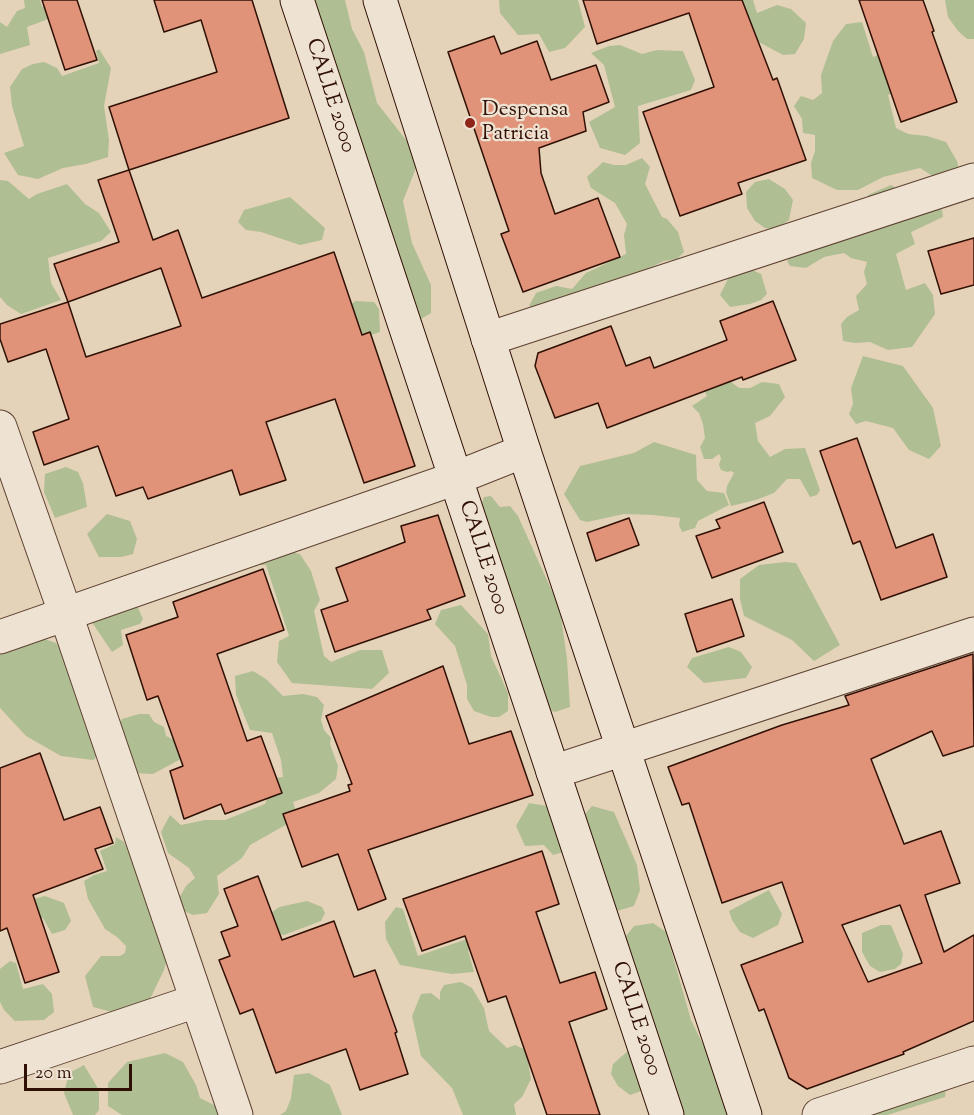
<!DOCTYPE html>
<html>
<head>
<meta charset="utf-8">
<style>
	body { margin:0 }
	#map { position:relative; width:974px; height:1115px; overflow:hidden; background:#e5d3b9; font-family:"Sorts Mill Goudy",serif }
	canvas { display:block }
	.scale { position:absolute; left:24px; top:1064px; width:108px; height:27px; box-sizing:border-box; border:3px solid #301004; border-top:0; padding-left:8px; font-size:18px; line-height:21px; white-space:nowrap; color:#301004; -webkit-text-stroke:4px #eee2d2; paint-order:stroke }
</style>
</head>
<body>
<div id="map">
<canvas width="974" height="1115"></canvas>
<div class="scale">20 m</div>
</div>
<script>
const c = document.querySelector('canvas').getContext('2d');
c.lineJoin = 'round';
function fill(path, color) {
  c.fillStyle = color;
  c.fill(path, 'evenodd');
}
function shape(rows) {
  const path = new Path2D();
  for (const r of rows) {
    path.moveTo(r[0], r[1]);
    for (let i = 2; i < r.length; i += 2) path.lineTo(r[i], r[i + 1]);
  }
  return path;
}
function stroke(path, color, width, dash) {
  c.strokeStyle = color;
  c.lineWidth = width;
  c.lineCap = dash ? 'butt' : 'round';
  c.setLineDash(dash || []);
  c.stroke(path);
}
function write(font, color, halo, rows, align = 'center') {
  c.font = font + ' "Sorts Mill Goudy",serif';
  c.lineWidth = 4.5;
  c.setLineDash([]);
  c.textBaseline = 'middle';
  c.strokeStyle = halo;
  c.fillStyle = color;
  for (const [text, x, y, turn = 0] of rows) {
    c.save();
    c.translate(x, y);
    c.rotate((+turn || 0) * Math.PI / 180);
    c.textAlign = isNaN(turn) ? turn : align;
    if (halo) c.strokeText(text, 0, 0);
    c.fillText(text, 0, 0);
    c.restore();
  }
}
fill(shape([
	[24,0,40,0,42,7,62,0,72,10,27,27,30,45,0,54,0,22,7,27,17,11,25,8],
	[281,0,345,0,352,29,364,52,377,103,410,145,416,168,403,201,412,243,431,285,431,313,419,320,285,14],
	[499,0,578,0,585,27,565,48,549,52,539,34,518,35,500,13],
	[725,0,753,0,757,13,777,5,791,9,806,23,804,39,795,54,783,55,757,41],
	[945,0,974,0,974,39,967,39,958,31,948,17],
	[862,22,873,57,890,50,931,80,888,95,896,128,908,134,927,136,946,142,957,161,960,175,939,180,920,168,883,177,858,190,837,190,812,178,811,163,815,151,815,135,803,133,802,119,794,106,801,96,813,100,822,93,821,75,833,41,846,24],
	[620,45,642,54,657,50,683,51,695,80,691,90,638,106,640,143,625,155,600,148,589,122,615,107,604,65,591,53,609,46],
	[99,49,111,68,104,106,109,140,108,157,86,164,63,168,38,179,18,175,4,153,24,146,12,106,10,87,22,69,33,64,44,62,57,68,62,76,99,63,96,51],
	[642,158,650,167,645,184,662,217,667,219,678,232,684,252,677,259,664,261,649,268,628,286,552,314,529,306,536,293,556,286,572,289,586,273,626,254,624,235,627,224,615,203,591,188,587,177,603,162,614,165,626,165],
	[769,179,785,189,793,200,789,220,776,229,765,228,755,221,747,208,746,192,755,182],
	[0,180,8,181,29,199,37,194,67,184,85,204,99,213,111,232,101,241,48,258,51,283,61,300,21,314,7,305,0,297],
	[891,185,913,197,937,206,942,210,943,217,911,232,915,244,896,254,906,290,925,283,933,295,935,314,912,347,888,350,870,342,855,343,843,341,841,324,847,317,859,310,856,296,867,284,864,272,867,262,851,258,844,253,824,257,806,268,790,266,787,261,800,246,863,217,868,195],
	[290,197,325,228,322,240,300,245,261,232,246,230,238,222,244,210],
	[748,268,761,274,767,294,761,300,750,304,730,307,720,295,729,277],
	[355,301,374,302,379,309,380,332,365,337,338,335,335,318],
	[863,356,903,366,933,408,941,446,929,459,909,450,893,428,866,421,856,424,849,414,853,404,851,388],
	[699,378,730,381,739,388,750,388,762,382,779,384,785,397,770,416,755,423,758,441,770,457,785,449,805,448,820,490,817,495,810,497,800,479,787,479,774,493,756,500,731,506,726,492,727,486,734,473,731,471,727,472,721,470,719,465,721,458,719,454,712,459,704,459,700,447,705,438,703,424,699,413,692,406,707,396],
	[654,442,696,455,697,480,707,491,724,493,729,505,698,521,695,528,682,532,679,525,680,518,653,515,624,514,587,522,580,520,564,494,580,466,634,453],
	[66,467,78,472,83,483,87,507,55,518,44,492,45,474],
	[491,496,500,507,510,506,518,516,560,609,567,659,570,707,555,712,547,709,476,520,484,497],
	[107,514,130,521,137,539,133,554,121,557,99,557,87,534],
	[275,548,300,554,311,571,320,600,314,611,324,656,331,662,360,650,382,650,389,673,372,689,292,683,277,662,279,641,289,636,266,565,258,565,249,558],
	[785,562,796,563,840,645,814,661,792,640,744,616,740,599,740,579,759,565],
	[134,599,143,619,140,624,121,630,123,645,112,652,91,621],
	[461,605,488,634,491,656,508,693,508,711,499,717,491,717,474,711,467,699,467,685,455,646,435,624,441,610],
	[36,636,56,643,70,661,109,746,93,760,61,756,26,736,0,708,0,645],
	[729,647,741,652,752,667,746,678,704,683,687,667,692,658],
	[253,671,266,679,283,696,303,694,317,697,324,705,321,720,324,730,331,738,330,744,338,766,336,779,319,793,293,802,298,818,250,845,242,858,217,876,219,894,207,913,193,915,184,911,178,900,186,886,195,878,189,868,168,853,161,832,170,815,181,825,205,820,225,820,265,804,268,796,267,779,283,777,281,760,272,733,250,730,236,695,235,676],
	[139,714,149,714,154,722,164,727,166,736,185,745,187,751,179,760,153,774,132,773,112,739,122,719],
	[529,803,547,806,564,852,553,855,544,845,525,846,516,826],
	[592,806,614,812,637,865,640,890,634,906,617,911,606,905,580,820],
	[116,837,124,842,131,856,137,863,170,947,164,970,150,999,116,1013,93,1007,85,976,101,956,120,956,125,953,126,946,117,937,105,929,88,899,84,881,94,875,107,871,100,851,115,844],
	[769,890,782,914,778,925,753,938,740,932,732,920,729,911],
	[45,896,64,903,71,921,65,930,52,934,43,918,28,922,25,901],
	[307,901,322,907,325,913,321,921,284,935,271,933,267,916,279,907],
	[396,907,403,909,418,956,490,931,494,939,468,950,474,972,452,974,400,965,386,939,385,922],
	[653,923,666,932,691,1020,716,1071,733,1115,668,1115,646,1094,641,1091,630,1095,618,1086,611,1074,613,1064,630,1049,618,946,634,926],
	[881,925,891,925,903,954,901,964,895,969,880,972,870,966,862,952,862,933],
	[10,961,16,963,23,989,43,984,52,994,54,1012,44,1020,15,1021,4,1010,0,1002,0,969],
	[461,982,472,988,484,1008,489,1031,507,1048,515,1045,526,1050,531,1079,522,1097,514,1104,516,1115,463,1115,452,1088,421,1056,412,1016,421,994,431,993,440,1000,440,992,444,985],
	[165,1053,183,1062,196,1085,200,1098,222,1109,224,1115,122,1115,108,1106,108,1083,127,1062],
	[84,1065,99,1090,99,1110,95,1115,73,1115,64,1093,69,1073],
	[309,1073,330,1085,342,1115,280,1115,286,1111,291,1098,294,1075],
	[946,1086,945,1097,887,1115,862,1115]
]), '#b0be93');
const building = shape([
	[42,0,77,0,97,60,65,70,42,0],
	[154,0,252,0,289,118,129,170,109,107,217,72,201,20,164,32,154,0],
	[583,0,742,0,773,80,777,78,806,160,738,183,742,194,680,216,643,112,714,87,689,13,597,44,583,0],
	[859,0,923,0,934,31,932,32,957,102,901,122,859,0],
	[494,36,501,54,537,41,551,80,596,65,609,102,583,112,586,131,539,148,541,173,555,214,598,198,620,257,523,292,501,234,509,231,448,52,494,36],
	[129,170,153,240,178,230,202,298,334,252,362,335,370,332,415,466,364,483,335,399,266,422,286,480,240,495,232,470,148,499,143,487,116,496,98,446,44,465,33,432,69,419,46,349,8,362,0,339,0,324,68,302,54,264,119,242,98,180,129,170],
	[161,268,181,326,86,357,68,302,161,268],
	[974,238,974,285,941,294,928,251,974,238],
	[773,301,796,360,743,380,742,377,607,428,598,403,555,418,535,366,538,353,611,326,626,366,650,357,654,368,727,340,720,321,773,301],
	[857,438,896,548,933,534,947,577,881,600,860,541,853,544,820,451,857,438],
	[764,502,783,552,712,578,696,536,720,528,716,520,764,502],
	[438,515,465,596,427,610,431,619,335,652,321,610,348,601,336,568,405,542,401,526,438,515],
	[629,518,639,545,596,561,587,533,629,518],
	[263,569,284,630,217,654,247,741,261,736,282,793,225,814,221,804,184,819,170,771,183,766,158,696,147,700,126,635,178,617,173,602,263,569],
	[732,599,744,636,697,652,685,614,732,599],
	[973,654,974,746,943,756,932,731,871,759,904,844,941,831,960,883,925,895,944,952,974,935,974,1021,903,1052,904,1054,807,1089,789,1078,764,1009,759,1011,741,965,803,942,782,882,722,903,689,803,682,805,668,767,782,725,849,705,845,696,973,654],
	[900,905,922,963,868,982,842,925,900,905],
	[443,666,469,744,511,731,533,795,368,850,386,899,358,910,338,854,302,867,283,814,350,791,348,785,352,784,326,716,443,666],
	[40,753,64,820,100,807,113,843,95,849,103,869,33,895,59,972,25,983,7,928,0,931,0,768,40,753],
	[542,851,559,904,536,912,560,983,595,972,607,1009,569,1022,600,1115,547,1115,506,996,488,1002,465,936,422,951,403,899,542,851],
	[258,876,282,940,334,921,354,977,375,970,397,1032,395,1033,408,1074,360,1090,346,1049,276,1073,253,1009,240,1014,219,960,230,956,221,932,238,926,224,889,258,876]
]);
fill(building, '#e09379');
stroke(building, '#301004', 1.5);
const street = shape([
	[488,339,974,180],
	[0,427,66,615,236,1115],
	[0,637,456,478,524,451],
	[553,772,974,634],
	[0,1067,196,1001],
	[819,1115,974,1063]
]);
const secondary = shape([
	[297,0,667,1115],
	[380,0,524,451,745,1115]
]);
stroke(street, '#5d4131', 35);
stroke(secondary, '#301004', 35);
stroke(street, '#eee2d2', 33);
stroke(secondary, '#eee2d2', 33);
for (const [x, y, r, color] of [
	[470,123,6,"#8f2418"]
]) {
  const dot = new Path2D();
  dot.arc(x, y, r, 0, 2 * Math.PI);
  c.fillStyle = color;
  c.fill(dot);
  stroke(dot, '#eee2d2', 2);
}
write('21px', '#301004', '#eee2d2', [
	["CALLE 2000",329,96,72],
	["CALLE 2000",482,558,72],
	["CALLE 2000",635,1019,72]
]);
write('21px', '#301004', '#eee2d2', [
	["Despensa",482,111],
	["Patricia",482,135]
], 'left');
</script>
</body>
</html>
